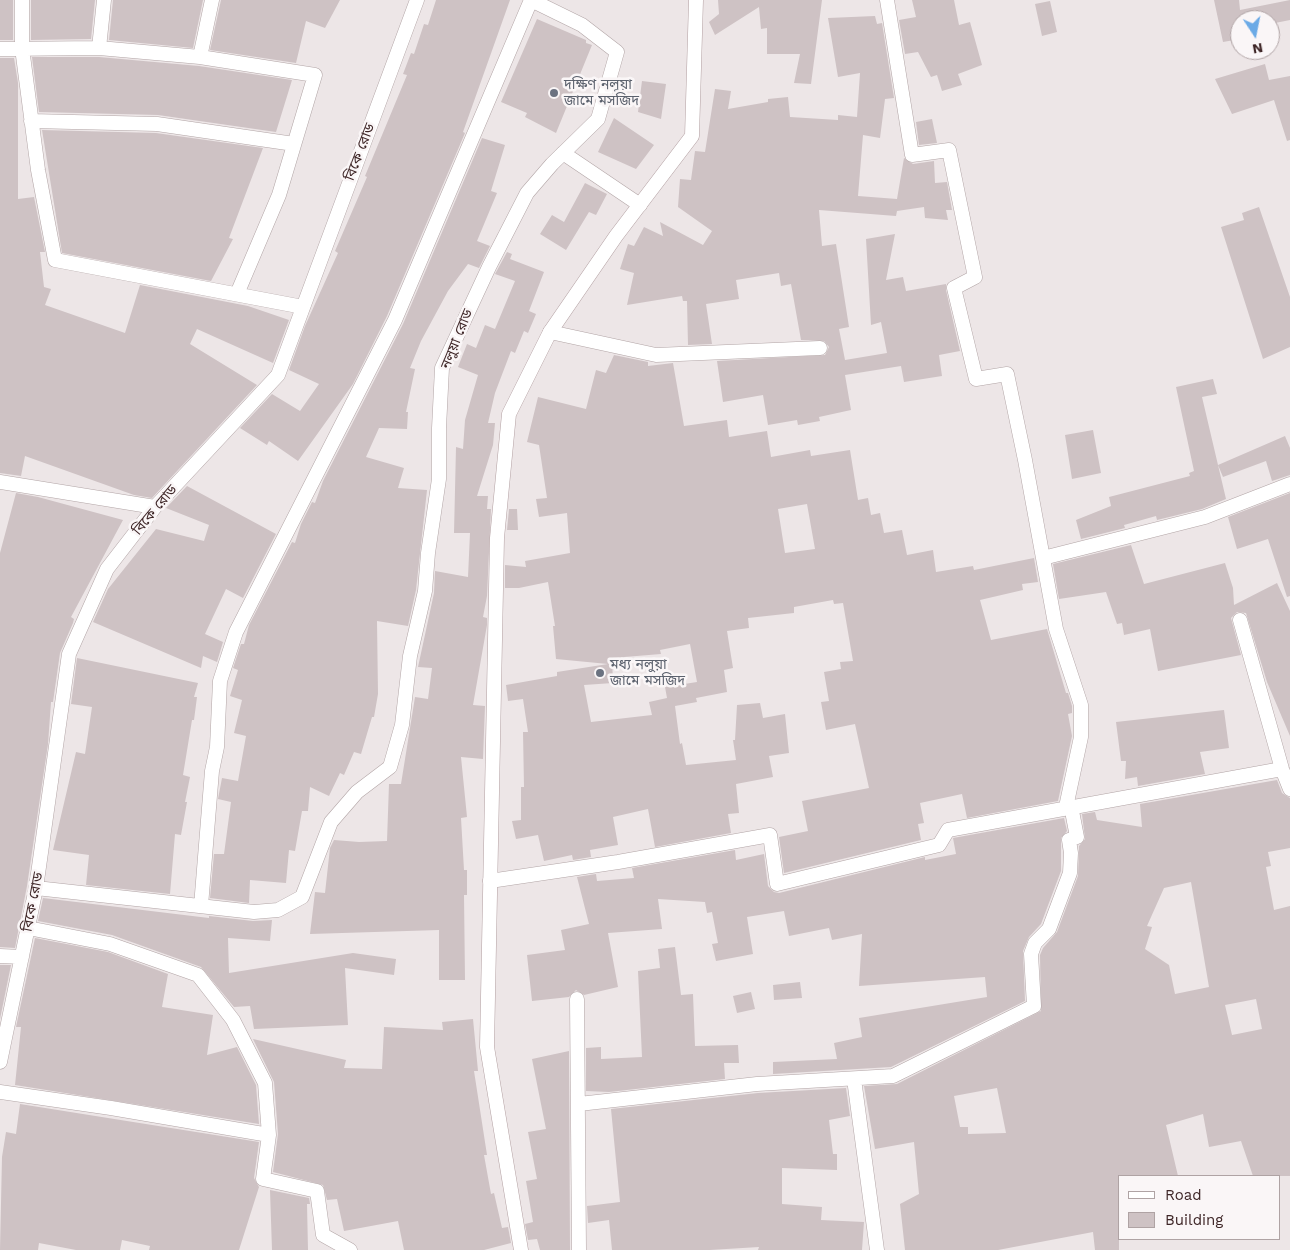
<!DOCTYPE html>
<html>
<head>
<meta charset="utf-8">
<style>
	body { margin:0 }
	#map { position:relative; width:1290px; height:1250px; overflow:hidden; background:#ede6e7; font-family:"Work Sans",sans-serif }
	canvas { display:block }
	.legend { position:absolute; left:1118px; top:1175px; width:162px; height:65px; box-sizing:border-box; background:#faf6f7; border:1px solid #afa3a4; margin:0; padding:6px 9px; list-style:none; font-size:15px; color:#3e2627 }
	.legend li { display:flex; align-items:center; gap:10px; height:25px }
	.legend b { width:25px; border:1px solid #afa3a4 }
	.north { position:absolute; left:1230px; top:10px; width:50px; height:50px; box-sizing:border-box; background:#faf6f7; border:1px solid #afa3a4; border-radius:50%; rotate:169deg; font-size:14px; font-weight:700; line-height:20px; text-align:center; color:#3e2627 }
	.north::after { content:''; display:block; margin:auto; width:18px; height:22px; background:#6baae6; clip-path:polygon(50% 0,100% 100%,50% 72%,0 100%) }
</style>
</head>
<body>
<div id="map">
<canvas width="1290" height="1250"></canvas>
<ul class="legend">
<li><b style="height:6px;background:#fff"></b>Road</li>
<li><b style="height:14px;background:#cec2c4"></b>Building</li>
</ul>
<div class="north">N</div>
</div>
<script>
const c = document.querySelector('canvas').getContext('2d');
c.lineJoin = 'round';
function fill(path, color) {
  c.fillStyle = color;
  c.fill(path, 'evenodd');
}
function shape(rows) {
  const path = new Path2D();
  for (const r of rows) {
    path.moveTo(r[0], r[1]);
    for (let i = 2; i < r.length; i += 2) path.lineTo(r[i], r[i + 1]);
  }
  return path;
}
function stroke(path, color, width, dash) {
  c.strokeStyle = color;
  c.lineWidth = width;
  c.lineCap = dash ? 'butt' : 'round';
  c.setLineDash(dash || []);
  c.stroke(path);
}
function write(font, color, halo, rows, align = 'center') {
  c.font = font + ' "Work Sans","Noto Sans Bengali",sans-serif';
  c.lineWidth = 5;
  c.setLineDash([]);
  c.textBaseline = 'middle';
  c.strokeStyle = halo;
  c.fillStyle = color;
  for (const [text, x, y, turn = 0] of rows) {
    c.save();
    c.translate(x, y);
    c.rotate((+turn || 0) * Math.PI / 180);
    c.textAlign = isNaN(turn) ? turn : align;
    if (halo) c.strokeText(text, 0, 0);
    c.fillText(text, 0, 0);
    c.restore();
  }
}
fill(shape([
	[0,0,13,0,13,40,0,40],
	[31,0,95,0,91,39,31,40],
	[113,0,203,0,193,48,109,40],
	[221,0,340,0,325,28,306,21,296,63,210,50],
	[436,0,510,0,463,132,465,133,387,316,353,384,298,461,269,441,267,445,240,428,272,394,300,411,319,384,289,370,305,326,338,253,335,251,367,177,365,176,407,75,403,74,411,53,414,54,424,24,428,25],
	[718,0,822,0,811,84,794,83,800,54,767,54,767,28,761,29,759,7,715,35,709,22,719,14],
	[912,0,954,0,959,25,970,22,982,65,958,74,962,85,942,91,937,75,931,77,918,52,905,54,899,20,916,17],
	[1214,0,1239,0,1240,10,1290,0,1290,20,1270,24,1270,20,1240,20,1240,39,1223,42],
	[1050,1,1057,32,1042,36,1035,4],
	[875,16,877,24,882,23,894,98,885,99,880,138,863,135,858,196,897,199,904,158,913,164,934,161,935,183,947,182,952,210,946,210,948,220,925,218,924,207,897,211,896,216,819,210,822,246,836,244,849,327,839,329,845,360,887,353,881,322,871,325,866,239,895,234,886,280,903,277,906,291,946,284,946,290,960,351,939,355,942,376,904,382,901,366,845,375,851,410,819,417,820,421,798,425,797,420,768,425,763,395,723,402,717,361,825,355,829,347,824,341,801,340,791,284,781,286,779,273,736,280,739,299,706,304,712,344,688,345,687,301,683,301,682,296,627,305,634,273,620,269,628,244,634,246,644,227,663,236,660,222,703,245,712,231,678,207,680,179,691,180,695,151,705,152,715,89,731,91,728,109,768,102,768,99,788,97,790,117,838,120,838,115,857,117,860,73,838,77,828,18],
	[537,19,586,40,586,43,592,45,556,133,525,117,527,113,501,102],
	[32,57,99,57,199,66,292,80,276,132,158,115,39,112],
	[0,58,14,58,18,83,18,199,34,197,45,252,40,252,44,287,51,289,45,305,125,333,140,285,248,306,289,320,273,363,197,329,190,344,257,385,152,498,134,495,25,456,21,476,0,473],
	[1265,64,1269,80,1290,76,1290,140,1287,141,1274,100,1232,114,1215,79],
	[642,81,666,84,661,119,638,112],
	[614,118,654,145,636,169,598,152],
	[932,119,937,143,919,145,916,122],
	[42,130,156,133,263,148,229,238,233,239,211,281,62,253],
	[482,138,505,145,491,191,497,193,477,241,490,246,479,268,468,264,448,291,421,341,410,368,415,369,406,412,408,412,407,429,379,428,366,457,404,468,398,488,427,490,416,590,408,626,377,621,378,694,374,717,372,717,361,754,354,752,344,775,340,773,329,796,310,787,308,811,302,811,295,851,289,850,286,883,250,880,249,903,210,898,214,854,224,854,231,802,218,799,222,778,238,781,246,736,234,733,242,700,230,696,238,670,233,668,241,644,244,644,249,625,292,542,295,543,301,524,312,502,315,503,323,481,403,324],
	[585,183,607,194,596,215,589,212,566,250,540,234,552,215,564,222],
	[1259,207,1290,297,1290,347,1263,359,1221,227,1244,220,1242,213],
	[507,252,512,254,510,259,544,272,529,311,536,314,528,333,524,331,515,353,511,351,495,393,488,423,495,423,493,445,477,496,488,496,487,509,491,509,487,596,483,617,487,618,487,625,473,705,485,706,483,759,461,757,467,817,461,818,464,870,467,870,467,895,464,895,465,980,439,980,439,930,310,934,315,892,325,893,330,848,334,840,359,842,387,841,389,784,401,784,415,697,428,699,432,668,418,667,434,593,435,571,468,577,470,533,454,533,456,447,463,449,465,420,478,375,458,367,467,344,476,348,485,325,495,329,515,281,495,274],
	[614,355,648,362,648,366,673,363,684,426,727,420,729,437,767,431,771,457,810,450,811,456,850,450,858,500,868,498,871,515,880,513,884,533,902,530,907,555,933,550,936,572,973,566,974,570,1034,558,1038,582,1022,584,1023,590,980,600,991,640,1047,629,1066,693,1068,693,1072,706,1072,713,1068,714,1072,736,1058,801,967,818,962,794,920,803,924,823,918,824,921,840,784,873,779,837,808,831,802,801,869,788,855,724,826,730,821,702,829,701,824,672,841,669,840,662,853,661,843,603,834,604,833,600,794,607,794,613,748,618,749,628,727,631,733,668,724,670,727,692,696,698,697,702,675,706,680,744,682,743,686,765,736,760,733,740,735,740,737,705,760,703,763,718,785,714,789,753,769,756,773,777,736,784,739,813,728,814,731,833,655,847,648,809,613,817,618,845,590,850,591,857,573,860,572,855,544,861,538,835,516,839,512,821,521,820,521,787,524,787,523,732,528,732,523,699,508,701,506,685,557,676,557,672,608,664,556,659,553,626,555,626,548,582,519,588,505,588,505,565,526,567,525,561,570,553,567,513,539,517,536,499,547,498,539,445,527,442,538,397,586,409,596,370,606,373],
	[807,504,815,549,785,553,778,509],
	[690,644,697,682,665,687,667,698,649,702,652,715,591,722,584,685,613,683,612,658,661,654,660,650],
	[1213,379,1217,394,1202,397,1226,499,1202,509,1157,520,1156,516,1124,525,1125,528,1081,539,1076,520,1111,506,1109,497,1190,476,1189,473,1194,471,1176,387],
	[1093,430,1101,473,1072,479,1065,435],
	[1285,436,1290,448,1290,475,1272,481,1266,461,1223,477,1218,465],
	[187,486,276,534,243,598,226,589,205,634,223,642,217,662,203,656,201,668,93,622,108,589,156,529,204,541,209,525,166,508],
	[16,493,38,497,123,520,71,617,74,619,73,623,60,653,53,702,51,702,48,744,27,886,15,948,0,947,0,553],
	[1290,493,1290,596,1287,597,1268,539,1237,549,1228,517],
	[509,509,517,509,518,530,507,530],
	[1131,545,1144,584,1225,563,1233,588,1234,605,1277,583,1290,611,1290,736,1267,682,1246,613,1237,612,1231,618,1241,655,1158,671,1150,629,1124,635,1122,623,1117,624,1106,592,1059,599,1053,564],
	[77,658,198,683,194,697,197,697,194,720,192,720,183,775,190,777,185,802,187,802,181,835,175,834,170,894,86,885,89,855,53,850,76,752,85,754,92,707,71,704],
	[1224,710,1229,748,1200,752,1205,774,1138,786,1137,777,1125,779,1126,761,1121,761,1116,722],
	[1277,780,1282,793,1290,798,1290,848,1268,852,1271,866,1266,867,1274,910,1290,906,1290,1176,1253,1176,1241,1141,1209,1147,1203,1114,1166,1125,1178,1176,1119,1176,1119,1250,1095,1250,1093,1232,998,1250,905,1250,900,1204,919,1194,914,1142,875,1149,864,1086,897,1084,1041,1011,1040,955,1043,948,1057,932,1078,876,1079,846,1085,839,1082,814,1095,812,1097,820,1142,827,1140,804],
	[1191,882,1209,987,1175,994,1169,965,1145,949,1152,927,1147,926,1164,888],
	[1256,999,1262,1029,1232,1035,1225,1005],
	[997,1088,1006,1133,968,1134,968,1127,960,1127,954,1096],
	[1064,818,1067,831,1061,838,1061,871,1041,924,1029,937,1023,951,1025,1001,891,1067,773,1074,773,1062,837,1059,834,1043,862,1037,859,1018,987,997,985,977,859,986,862,934,832,940,829,928,789,936,784,911,747,917,753,954,716,961,712,944,718,943,712,912,707,913,705,902,658,899,662,929,608,933,618,987,584,995,576,990,569,997,532,1001,527,955,565,950,561,930,589,924,577,877,596,874,597,881,634,878,632,868,735,850,736,860,764,854,768,886,774,892,779,893,925,857,925,860,956,854,953,838],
	[43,898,209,918,209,916,253,921,272,920,270,941,228,938,229,973,353,953,396,959,394,975,345,968,348,1025,254,1029,250,1006,234,1007,201,967,112,935,38,921],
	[35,938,108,952,168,974,162,1007,213,1015,207,1055,237,1047,256,1085,259,1124,15,1085,21,1027,16,1027],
	[675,947,681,995,693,994,695,1046,738,1045,739,1063,724,1063,725,1079,609,1092,586,1091,586,1048,601,1047,601,1059,642,1057,638,971,660,968,658,949],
	[0,965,11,965,0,1019],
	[800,982,802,998,774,1000,773,985],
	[751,992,755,1009,737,1013,733,996],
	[473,1019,478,1071,474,1071,487,1155,484,1155,491,1194,494,1193,502,1228,508,1227,511,1243,484,1250,404,1250,398,1221,344,1231,337,1199,327,1200,323,1185,273,1172,278,1134,274,1082,253,1039,346,1060,344,1068,382,1069,384,1027,443,1030,442,1022],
	[569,1051,570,1250,540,1250,537,1239,528,1240,525,1224,533,1222,526,1181,537,1179,528,1132,546,1129,532,1059],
	[846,1088,850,1116,829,1120,833,1154,837,1154,837,1170,782,1168,782,1204,822,1207,821,1220,864,1222,862,1250,758,1250,759,1247,710,1250,612,1250,609,1220,588,1223,587,1206,620,1202,611,1109,758,1093],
	[20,1104,259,1142,254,1178,259,1187,239,1250,149,1250,150,1246,122,1240,120,1250,76,1250,39,1243,38,1250,0,1250,2,1157,6,1132,16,1134],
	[270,1190,309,1198,310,1204,307,1204,308,1250,272,1250]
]), '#cec2c4');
const minor = shape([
	[22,0,22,48,38,170,55,260,303,307],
	[104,0,99,48,200,57],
	[212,0,200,57,315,75,279,195,237,294],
	[887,0,912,155,949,150,975,277,954,288,976,379,1007,374,1025,460,1056,629,1081,705,1081,737,1066,807],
	[0,49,99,48],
	[31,121,157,124,294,144],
	[563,153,640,205],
	[550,332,656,355,820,348],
	[0,482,155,507],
	[1043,558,1205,517,1290,484],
	[1240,620,1282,769,1290,789],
	[490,881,618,862,770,835,777,884,939,845,948,830,1282,769],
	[36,888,254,912,278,910,302,897,331,822,357,792,390,767,402,725,410,656,425,591,428,553,439,479,439,428,442,368,489,267,527,193,552,164,598,119,617,52,582,25,531,0],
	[201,906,212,771,217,747,220,681,236,632,395,320,531,0],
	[28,928,110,944,198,975,233,1020,265,1083,269,1135],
	[0,956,22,957],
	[577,999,579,1250],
	[0,1062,36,888,69,654,107,569,155,507,278,375,417,0],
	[854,1079,877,1250],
	[0,1092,111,1108,269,1135,263,1179,317,1191,323,1235,350,1250],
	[579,1104,757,1084,893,1076,1034,1006,1031,954,1035,943,1049,929,1070,873,1071,853,1069,840,1077,837,1071,806]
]);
const secondary = shape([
	[521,1250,487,1047,497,538,509,414,550,332,616,236,692,136,696,0]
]);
stroke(minor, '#b2a5a6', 15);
stroke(secondary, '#b29fa1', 15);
stroke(minor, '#fff', 14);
stroke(secondary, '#fff', 14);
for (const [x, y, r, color] of [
	[554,93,5,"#6b7280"],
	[600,673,5,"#6b7280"]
]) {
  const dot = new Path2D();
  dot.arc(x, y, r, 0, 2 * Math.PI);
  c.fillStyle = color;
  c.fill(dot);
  stroke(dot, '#faf6f7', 2);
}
write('14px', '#5b616d', '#faf6f7', [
	["দক্ষিণ নলুয়া",564,85],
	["জামে মসজিদ",564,101],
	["মধ্য নলুয়া",610,665],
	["জামে মসজিদ",610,681]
], 'left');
write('14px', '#3e2627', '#faf6f7', [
	["বিকে রোড",360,152,-69],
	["নলুয়া রোড",457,339,-68],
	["বিকে রোড",155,510,-50],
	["বিকে রোড",33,902,-79]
]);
</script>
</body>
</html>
